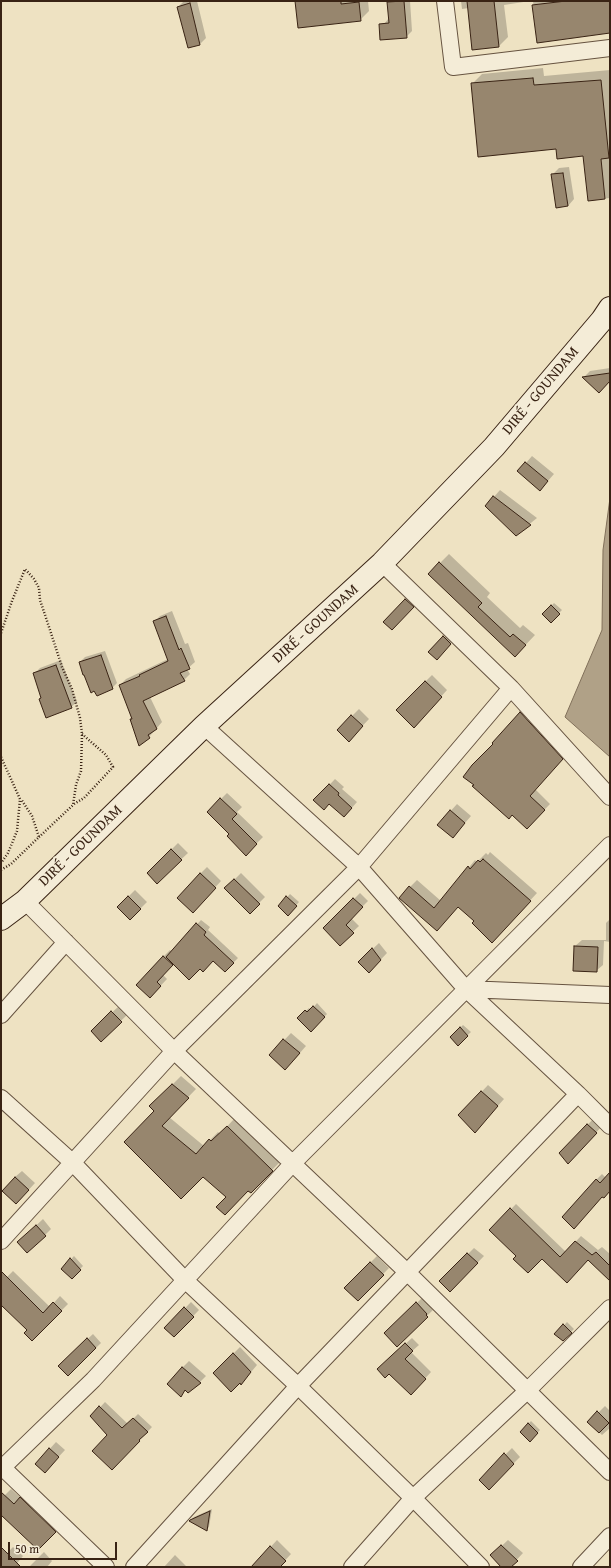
<!DOCTYPE html>
<html>
<head>
<meta charset="utf-8">
<style>
	body { margin:0 }
	#map { position:relative; width:611px; height:1568px; overflow:hidden; background:#eee2c2; font-family:"Gentium Book Plus",serif }
	canvas { display:block }
	.frame { position:absolute; inset:0; border:2px solid #392314; pointer-events:none }
	.scale { position:absolute; left:8px; top:1542px; width:109px; height:18px; box-sizing:border-box; border:2px solid #392314; border-top:0; padding-left:5px; font-size:12px; line-height:14px; white-space:nowrap; color:#392314; -webkit-text-stroke:3px #f4ecd7; paint-order:stroke }
</style>
</head>
<body>
<div id="map">
<canvas width="611" height="1568"></canvas>
<div class="frame"></div>
<div class="scale">50 m</div>
</div>
<script>
const c = document.querySelector('canvas').getContext('2d');
c.lineJoin = 'round';
function fill(path, color) {
  c.fillStyle = color;
  c.fill(path, 'evenodd');
}
function shape(rows) {
  const path = new Path2D();
  for (const r of rows) {
    path.moveTo(r[0], r[1]);
    for (let i = 2; i < r.length; i += 2) path.lineTo(r[i], r[i + 1]);
  }
  return path;
}
function stroke(path, color, width, dash) {
  c.strokeStyle = color;
  c.lineWidth = width;
  c.lineCap = dash ? 'butt' : 'round';
  c.setLineDash(dash || []);
  c.stroke(path);
}
function write(font, color, halo, rows, align = 'center') {
  c.font = font + ' "Gentium Book Plus",serif';
  c.lineWidth = 4;
  c.setLineDash([]);
  c.textBaseline = 'middle';
  c.strokeStyle = halo;
  c.fillStyle = color;
  for (const [text, x, y, turn = 0] of rows) {
    c.save();
    c.translate(x, y);
    c.rotate((+turn || 0) * Math.PI / 180);
    c.textAlign = isNaN(turn) ? turn : align;
    if (halo) c.strokeText(text, 0, 0);
    c.fillText(text, 0, 0);
    c.restore();
  }
}
const water = shape([
	[610,498,610,757,565,717,602,630,603,550,610,498]
]);
fill(water, '#b0a187');
stroke(water, '#806f59', 1);
fill(shape([
	[184,1,197,1,206,38,200,44,178,7],
	[296,1,368,1,369,11,360,20],
	[388,1,410,1,412,31,406,37,384,24,389,18],
	[461,1,530,1,504,5,508,37,499,46,469,8,462,9],
	[533,1,558,1,560,11,565,10,565,1,610,1,610,32,538,41],
	[543,68,544,76,610,70,610,198,589,200,584,154,557,148,472,84,482,74],
	[569,167,574,199,568,206,552,175,559,168],
	[610,368,610,380,584,377,590,371],
	[532,456,554,474,540,490,519,471],
	[500,490,537,518,516,535,486,506],
	[449,554,490,593,487,597,520,628,523,625,535,635,515,656,440,563],
	[412,593,419,600,392,628,385,622],
	[554,603,562,610,551,621,544,614],
	[172,611,185,644,188,643,195,662,187,669,190,674,184,680,150,697,162,722,149,737,131,719,133,718,120,685,126,679,168,659,154,622,160,616],
	[450,631,457,637,443,652,430,652],
	[105,651,117,683,112,688,80,662,85,657],
	[61,660,77,702,71,707,40,699,42,697,34,674,40,668],
	[432,675,447,690,420,720,397,710],
	[527,708,568,753,535,789,550,804,527,828,493,743],
	[359,709,369,719,349,740,338,730],
	[335,779,344,787,342,789,357,802,350,810,329,803,315,800],
	[227,793,242,807,237,812,263,837,246,854,231,834,208,812],
	[457,804,471,816,453,837,438,825],
	[178,843,188,853,157,882,148,873],
	[490,852,537,893,499,934,476,920,458,906,444,922,410,887,417,880,441,901,475,860,477,862,486,853,488,855],
	[207,867,221,881,199,905,200,874],
	[241,873,265,897,250,912,226,888],
	[135,890,147,902,130,919,118,907],
	[360,893,368,901,351,918,359,926,340,944,325,928],
	[290,894,299,902,288,914,279,906],
	[610,919,610,942,604,941,603,965,596,971,575,946,582,940,606,940,606,923],
	[201,920,210,927,208,930,238,958,225,971,213,960,200,967,174,963,163,975,167,979,150,997,163,957,170,950,172,952],
	[379,943,387,953,369,972,359,962],
	[317,1003,327,1014,311,1031,298,1018,309,1008,311,1010],
	[119,1006,127,1015,101,1040,92,1031],
	[463,1025,471,1032,458,1044,451,1037],
	[291,1033,306,1046,292,1062,270,1055],
	[181,1076,196,1089,169,1117,204,1146,218,1132,220,1134,235,1118,280,1162,250,1192,248,1190,227,1197,203,1176,181,1197,155,1111,151,1106],
	[488,1085,504,1099,481,1125,460,1115],
	[594,1118,602,1126,575,1156,561,1153],
	[22,1171,35,1183,23,1196,15,1177],
	[610,1173,610,1190,603,1195,596,1180,602,1174,606,1178],
	[516,1204,566,1252,581,1236,598,1250,602,1247,610,1254,610,1279,588,1259,517,1256,491,1230],
	[43,1219,51,1229,45,1235,25,1236],
	[474,1248,484,1256,450,1291,441,1281],
	[74,1256,83,1266,72,1277,62,1269],
	[377,1256,389,1268,358,1300,345,1288],
	[13,1271,50,1307,60,1296,68,1304,32,1340,28,1330,1,1304,1,1283],
	[423,1297,432,1307,431,1308,433,1310,397,1345,386,1333],
	[191,1302,199,1310,174,1336,166,1328],
	[567,1322,574,1329,563,1340,556,1334],
	[93,1334,101,1343,68,1375,64,1361],
	[412,1338,419,1345,411,1352,431,1372,411,1394,384,1363],
	[240,1347,257,1365,241,1384,214,1373],
	[189,1361,206,1376,200,1382,188,1391,186,1390,181,1395,182,1368],
	[105,1402,128,1424,138,1414,152,1427,112,1469,109,1435,92,1416],
	[605,1406,610,1411,610,1428,602,1435,589,1422],
	[531,1421,540,1430,530,1441,521,1432],
	[56,1442,65,1450,51,1465,36,1464],
	[512,1448,520,1457,489,1488,480,1480],
	[11,1489,21,1498,27,1492,61,1525,38,1549,1,1513,1,1499],
	[212,1509,209,1527,207,1529,190,1521,194,1517],
	[277,1540,291,1554,279,1567,258,1567,255,1564],
	[508,1540,523,1553,510,1567,503,1567,492,1555],
	[13,1547,23,1556,14,1567,1,1567,1,1559],
	[44,1552,52,1561,47,1567,29,1567],
	[175,1555,187,1567,164,1567]
]), '#0003');
const building = shape([
	[295,1,341,1,341,4,359,2,361,21,298,28,295,1],
	[404,1,407,38,380,40,379,24,389,23,387,2,404,1],
	[467,1,494,1,499,47,472,50,467,1],
	[566,1,610,1,610,33,537,43,532,5,566,1],
	[190,3,200,45,188,48,177,7,190,3],
	[533,78,534,85,601,80,609,158,601,159,605,199,588,201,583,156,557,159,556,149,478,157,471,83,533,78],
	[563,173,568,206,556,208,551,174,563,173],
	[610,373,610,381,599,393,582,377,610,373],
	[525,462,548,481,540,491,517,471,525,462],
	[493,496,531,525,516,536,485,506,493,496],
	[439,562,482,603,478,607,510,637,513,634,526,645,515,657,428,574,439,562],
	[405,599,414,607,392,630,383,622,405,599],
	[551,605,560,614,551,623,542,614,551,605],
	[166,616,179,650,181,648,190,669,180,673,185,681,143,701,157,729,148,735,150,738,139,746,130,719,132,719,119,685,140,676,139,675,168,661,153,621,166,616],
	[443,636,451,644,437,660,428,652,443,636],
	[101,655,113,689,97,696,94,691,91,693,84,675,83,675,79,662,101,655],
	[56,665,72,708,46,718,39,699,41,698,33,673,56,665],
	[425,681,442,697,414,728,396,710,425,681],
	[520,712,563,759,530,796,545,810,527,829,512,815,509,819,472,786,474,785,463,777,472,765,493,744,492,743,520,712],
	[351,715,363,726,349,742,337,730,351,715],
	[329,784,339,793,338,795,352,808,344,817,329,804,324,810,313,800,329,784],
	[220,798,237,814,232,819,257,844,246,856,227,836,229,834,207,812,220,798],
	[450,810,465,823,453,838,437,825,450,810],
	[171,849,182,860,157,884,147,873,171,849],
	[483,859,531,901,492,943,472,923,474,921,458,907,437,931,399,898,409,886,434,908,468,866,470,869,478,860,480,862,483,859],
	[200,873,216,888,193,913,177,898,200,873],
	[234,879,260,904,250,914,224,888,234,879],
	[128,896,141,909,130,920,117,907,128,896],
	[286,896,297,906,288,916,278,906,286,896],
	[353,898,363,907,346,925,354,933,340,946,323,928,353,898],
	[196,923,206,932,204,935,234,963,225,972,213,961,203,972,200,969,189,980,166,957,196,923],
	[574,946,598,947,597,972,573,971,574,946],
	[372,948,381,960,369,973,358,962,372,948],
	[163,956,173,965,157,982,161,986,150,998,136,985,163,956],
	[313,1006,325,1017,311,1032,297,1018,305,1010,307,1012,313,1006],
	[111,1011,122,1022,101,1042,91,1031,111,1011],
	[460,1027,468,1036,458,1046,450,1037,460,1027],
	[283,1039,300,1053,285,1070,269,1055,283,1039],
	[172,1084,189,1098,162,1126,196,1154,209,1139,211,1141,227,1126,273,1171,251,1193,248,1191,225,1215,216,1207,226,1197,203,1177,181,1199,124,1142,154,1111,149,1106,172,1084],
	[481,1091,498,1106,475,1133,458,1115,481,1091],
	[587,1124,597,1133,568,1164,559,1153,587,1124],
	[610,1172,610,1191,604,1198,602,1197,574,1229,562,1217,596,1179,600,1183,610,1172],
	[15,1177,29,1190,16,1204,2,1191,15,1177],
	[510,1208,560,1257,575,1241,592,1255,596,1252,610,1266,610,1281,588,1260,567,1283,542,1259,528,1273,513,1259,516,1256,489,1230,510,1208],
	[36,1225,46,1236,27,1253,17,1242,36,1225],
	[467,1253,478,1263,450,1292,439,1281,467,1253],
	[70,1258,81,1270,72,1279,61,1269,70,1258],
	[370,1262,384,1275,358,1301,344,1288,370,1262],
	[1,1271,43,1313,53,1302,62,1311,32,1341,24,1333,27,1330,1,1305,1,1271],
	[416,1302,427,1314,426,1315,428,1317,397,1347,384,1333,416,1302],
	[184,1307,194,1317,174,1337,164,1328,184,1307],
	[563,1324,572,1333,563,1341,554,1334,563,1324],
	[87,1338,96,1348,68,1376,58,1366,87,1338],
	[405,1343,413,1351,405,1359,426,1379,411,1395,389,1374,385,1378,377,1369,405,1343],
	[233,1353,251,1372,241,1385,240,1383,231,1392,213,1373,233,1353],
	[182,1367,201,1383,188,1393,185,1390,181,1397,167,1384,182,1367],
	[99,1406,122,1428,133,1418,148,1432,139,1440,140,1441,112,1470,92,1451,107,1435,90,1416,99,1406],
	[597,1411,609,1423,599,1433,587,1422,597,1411],
	[528,1423,538,1433,530,1442,520,1432,528,1423],
	[49,1448,59,1457,45,1473,35,1464,49,1448],
	[504,1453,514,1464,489,1490,479,1480,504,1453],
	[1,1492,14,1504,20,1497,56,1532,38,1550,1,1515,1,1492],
	[210,1511,207,1531,189,1521,190,1520,210,1511],
	[501,1545,518,1561,511,1567,501,1567,490,1555,501,1545],
	[270,1546,286,1561,280,1567,251,1567,270,1546],
	[1,1547,21,1567,1,1567,1,1547]
]);
fill(building, '#97866e');
stroke(building, '#392314', 1);
const minor = shape([
	[445,1,453,67,610,48],
	[382,563,511,688,610,797],
	[204,726,359,867,466,989,578,1094,610,1126],
	[25,901,174,1051,407,1272,610,1472],
	[466,989,610,995],
	[1,1015,66,942],
	[1,1098,72,1162,185,1280,298,1386,413,1498,481,1567],
	[1,1241,174,1051,359,867,511,688],
	[1,1466,106,1567],
	[1,1469,93,1380,293,1163,610,845],
	[134,1567,298,1386,578,1094],
	[352,1567,413,1498,528,1390,610,1308],
	[581,1567,610,1536]
]);
const secondary = shape([
	[1,919,25,901,204,726,382,563,494,447,602,320,610,308]
]);
stroke(minor, '#665340', 18);
stroke(secondary, '#392314', 24);
stroke(shape([
	[1,633,12,601,25,569,34,579,39,588,40,600,51,633,62,667,72,689,80,718,82,734,81,771,76,785,73,805,39,837],
	[1,757,20,799,17,831,8,853,1,863],
	[74,804,84,798,113,767,106,755,82,734],
	[1,870,11,864,39,837,32,816,21,799]
]), '#392314', 2.5, [1, 2]);
stroke(minor, '#f4ecd7', 16);
stroke(secondary, '#f4ecd7', 22);
write('15px', '#392314', '#f4ecd7', [
	["DIRÉ - GOUNDAM",541,391,-50],
	["DIRÉ - GOUNDAM",316,624,-42],
	["DIRÉ - GOUNDAM",81,846,-44]
]);
</script>
</body>
</html>
